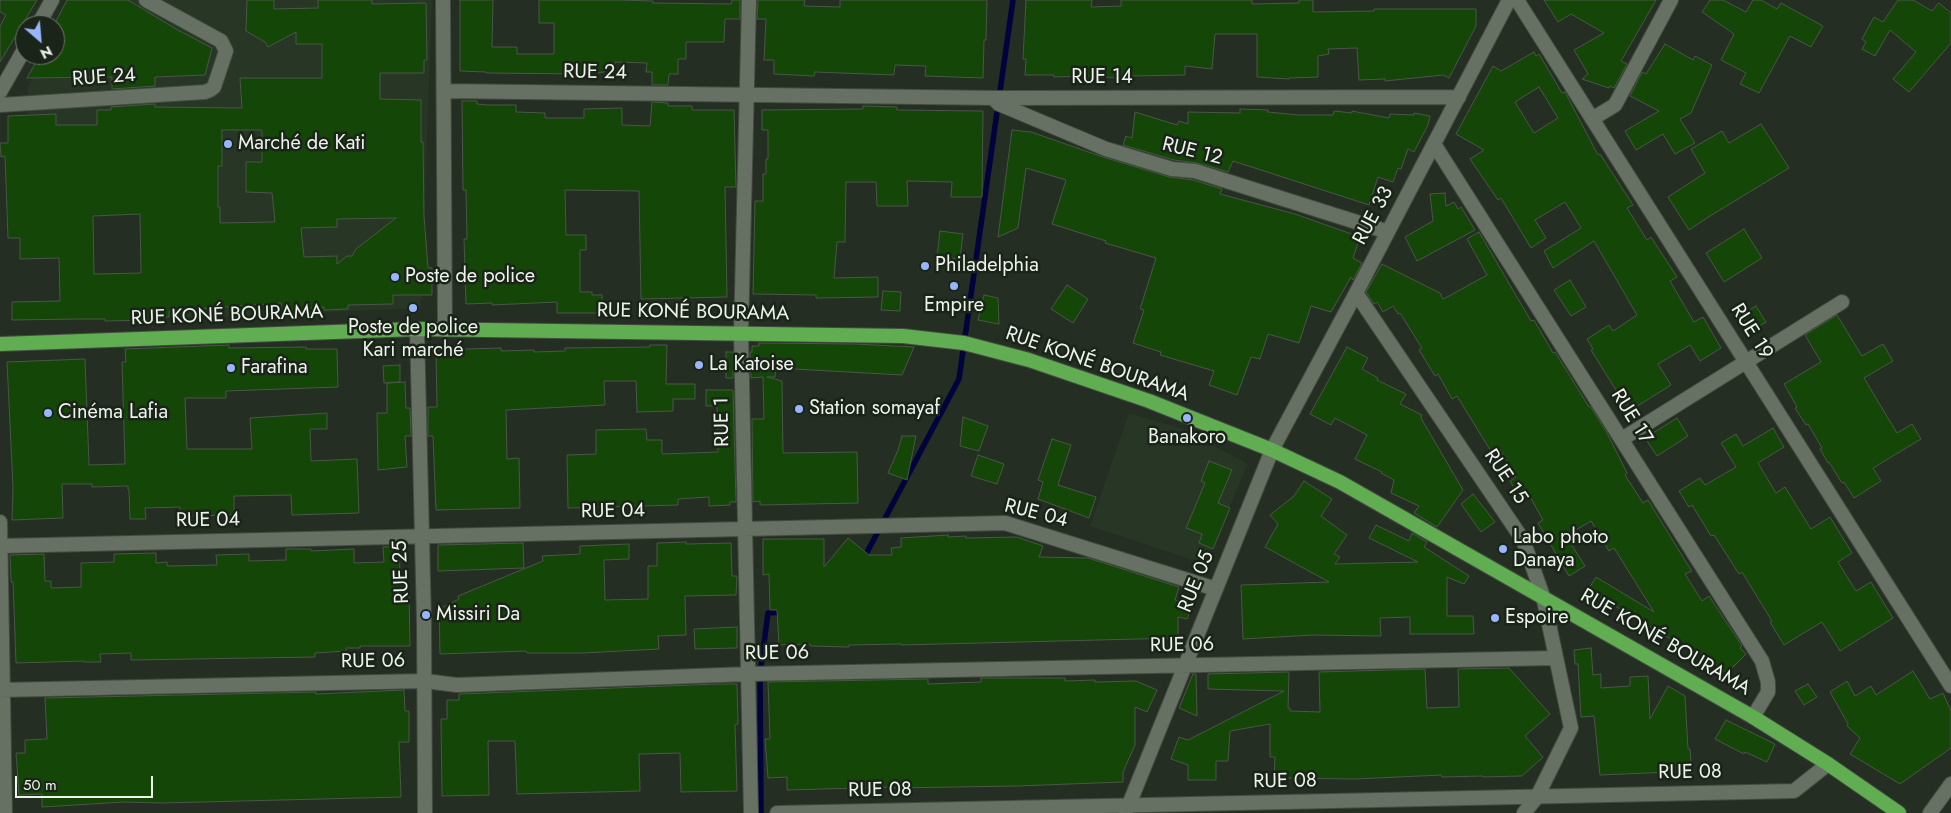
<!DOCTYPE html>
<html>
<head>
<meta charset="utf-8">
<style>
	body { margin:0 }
	#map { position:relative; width:1951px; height:813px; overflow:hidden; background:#242e22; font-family:Jost,sans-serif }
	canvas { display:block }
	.north { position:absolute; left:15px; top:15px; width:50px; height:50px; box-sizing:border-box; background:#1b2419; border:1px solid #6f776d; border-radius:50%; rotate:153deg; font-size:14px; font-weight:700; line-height:20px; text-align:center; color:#edf4ec }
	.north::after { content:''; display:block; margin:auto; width:18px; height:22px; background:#97b6fd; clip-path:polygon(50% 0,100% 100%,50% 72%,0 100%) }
	.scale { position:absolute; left:15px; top:776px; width:138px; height:22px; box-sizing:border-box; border:2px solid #edf4ec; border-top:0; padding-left:6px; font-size:15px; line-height:18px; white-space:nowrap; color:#edf4ec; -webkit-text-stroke:4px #1b2419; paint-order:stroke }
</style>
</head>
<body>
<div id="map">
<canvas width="1951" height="813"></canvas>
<div class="north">N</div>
<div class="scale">50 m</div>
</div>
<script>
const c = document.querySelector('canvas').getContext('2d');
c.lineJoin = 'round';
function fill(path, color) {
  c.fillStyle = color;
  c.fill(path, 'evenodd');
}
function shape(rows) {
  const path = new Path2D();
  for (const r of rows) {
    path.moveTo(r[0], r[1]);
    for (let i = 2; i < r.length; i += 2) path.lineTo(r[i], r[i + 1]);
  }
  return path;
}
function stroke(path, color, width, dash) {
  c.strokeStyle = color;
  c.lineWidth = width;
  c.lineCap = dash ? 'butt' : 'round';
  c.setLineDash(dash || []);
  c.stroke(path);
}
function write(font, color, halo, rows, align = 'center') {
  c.font = font + ' Jost,sans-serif';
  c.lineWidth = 5;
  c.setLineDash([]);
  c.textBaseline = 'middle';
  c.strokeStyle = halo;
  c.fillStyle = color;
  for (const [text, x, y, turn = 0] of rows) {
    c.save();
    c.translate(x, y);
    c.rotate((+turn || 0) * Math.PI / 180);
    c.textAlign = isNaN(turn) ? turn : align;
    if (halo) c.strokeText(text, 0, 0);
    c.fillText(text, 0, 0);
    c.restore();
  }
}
fill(shape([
	[77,0,432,0,421,308,178,319,179,203,29,201,28,87,46,55,55,55],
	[1129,413,1183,429,1248,464,1205,564,1090,526]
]), '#273625');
stroke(shape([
	[864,558,959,379,1013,0],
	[761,813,760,674,768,613,784,612]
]), '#02033c', 5.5);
const building = shape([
	[0,0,37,0,0,62,0,26,6,15,0,12,0,0],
	[67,0,128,0,176,29,212,48,205,75,155,77,155,86,112,89,112,77,27,78,40,55,55,55,55,23,67,0],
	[247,0,274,0,274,9,318,8,318,0,372,0,372,4,426,3,427,60,424,60,424,73,380,73,380,99,421,100,421,142,423,142,424,216,428,268,432,268,432,295,393,295,393,304,348,305,348,309,324,310,324,307,282,310,281,303,169,311,169,317,151,317,151,320,105,321,105,319,78,319,12,320,12,302,60,301,59,258,20,259,20,238,8,238,5,156,1,157,0,143,8,143,8,116,56,114,56,125,97,125,97,110,111,110,111,107,155,104,155,107,242,108,240,78,322,78,322,44,296,44,296,32,268,47,265,42,246,31,247,0],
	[222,130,261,130,262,132,262,162,246,162,246,192,272,193,275,222,220,223,220,207,218,207,218,166,222,166,222,130],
	[140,214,141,273,94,274,93,216,140,214],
	[396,218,356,249,352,256,347,256,337,264,337,256,304,257,301,228,337,227,337,219,396,218],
	[460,0,493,0,492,47,517,47,517,54,554,54,554,23,539,23,539,0,618,0,653,1,653,3,731,4,732,0,740,0,740,19,725,19,724,42,686,42,686,59,678,59,678,74,669,74,668,85,652,85,652,72,646,72,647,63,615,62,615,69,604,69,604,72,585,74,486,73,486,72,460,71,460,0],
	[758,0,805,0,804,6,840,7,840,0,987,0,986,40,984,40,983,78,925,76,926,66,895,65,894,75,815,72,814,76,774,74,774,60,764,60,766,19,757,19,758,0],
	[1026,0,1092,0,1091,7,1121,6,1121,0,1252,0,1252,4,1299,3,1299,0,1313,0,1313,12,1374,11,1374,9,1476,9,1476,26,1449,78,1443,75,1385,81,1385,79,1359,80,1357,48,1328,49,1329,54,1318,56,1318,77,1289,78,1289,79,1257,77,1257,34,1215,34,1212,69,1185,66,1185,75,1131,76,1131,79,1093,76,1054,77,1054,75,1025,75,1026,59,1023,59,1026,0],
	[1544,0,1656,0,1621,61,1627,64,1614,88,1610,86,1609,88,1582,79,1588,74,1574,50,1604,33,1571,14,1558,22,1544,0],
	[1710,0,1723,0,1746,12,1753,0,1761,0,1777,9,1781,3,1823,26,1811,47,1790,36,1759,93,1740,84,1746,73,1721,60,1734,34,1702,12,1710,0],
	[1898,0,1913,0,1932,11,1939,3,1951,13,1951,43,1909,92,1893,79,1916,52,1890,30,1875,56,1862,49,1866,42,1862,39,1874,17,1883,22,1898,0],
	[1665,44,1693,60,1695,56,1712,65,1691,113,1680,119,1695,143,1675,154,1663,134,1636,150,1625,131,1659,111,1630,96,1642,72,1646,74,1665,44],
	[1534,52,1536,56,1539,54,1562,93,1565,92,1598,155,1600,154,1633,205,1627,208,1647,240,1651,237,1677,277,1670,281,1694,322,1703,317,1721,348,1700,361,1690,345,1658,364,1671,385,1631,410,1628,404,1626,406,1591,350,1593,349,1587,339,1609,325,1613,331,1637,315,1594,241,1553,268,1544,251,1581,228,1565,202,1535,220,1546,238,1531,248,1501,198,1498,200,1470,159,1484,150,1456,134,1493,66,1501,71,1534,52],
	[1539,87,1558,118,1534,133,1515,102,1539,87],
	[462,101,477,101,477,104,488,105,516,105,516,112,545,113,545,118,584,118,584,109,622,108,622,125,650,126,652,102,668,103,668,106,692,106,692,110,734,110,736,187,725,187,727,297,641,299,639,191,565,190,566,235,586,235,586,250,580,250,580,292,592,292,592,295,602,295,602,313,557,313,557,302,492,305,492,303,466,304,464,239,467,239,466,190,463,190,462,101],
	[863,106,897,107,897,110,983,111,982,197,951,197,952,182,907,181,908,206,877,206,876,182,846,182,845,242,837,242,834,278,878,277,878,297,816,298,816,295,753,294,755,201,763,201,763,174,766,174,766,159,768,159,768,130,762,130,762,110,863,109,863,106],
	[1240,109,1268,110,1268,112,1299,115,1333,115,1334,111,1352,113,1352,111,1389,118,1390,114,1414,115,1414,113,1430,116,1428,125,1414,152,1408,149,1401,169,1398,168,1393,182,1378,177,1369,205,1233,161,1228,172,1197,163,1174,160,1123,145,1126,136,1132,138,1135,112,1177,125,1179,121,1188,124,1188,112,1240,113,1240,109],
	[1761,124,1789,168,1710,216,1689,230,1668,197,1705,173,1691,149,1722,131,1729,143,1761,124],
	[1012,130,1031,132,1103,157,1169,177,1193,180,1222,189,1220,194,1295,214,1360,237,1353,258,1362,263,1353,280,1351,277,1331,312,1311,306,1299,343,1268,334,1260,359,1251,357,1237,395,1209,385,1214,371,1160,355,1161,352,1133,343,1144,310,1140,309,1156,258,1105,243,1106,241,1052,224,1066,180,1026,168,1018,228,998,237,1012,130],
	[1445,193,1446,206,1454,202,1458,209,1461,207,1475,230,1417,261,1405,237,1433,221,1430,194,1445,193],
	[1744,229,1762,258,1724,282,1706,253,1744,229],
	[940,231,963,234,960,259,937,257,940,231],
	[1479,232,1531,321,1534,320,1553,353,1555,352,1589,407,1590,406,1606,431,1627,473,1625,475,1643,503,1648,500,1686,562,1692,571,1685,574,1702,601,1709,596,1742,646,1740,648,1746,654,1727,673,1698,651,1696,654,1588,590,1596,577,1654,612,1614,548,1609,551,1591,521,1566,536,1585,566,1569,576,1538,523,1543,520,1528,493,1520,498,1510,481,1516,477,1500,449,1492,453,1457,396,1452,399,1438,374,1435,376,1419,350,1422,348,1400,313,1398,314,1393,306,1383,312,1377,302,1374,304,1366,292,1382,264,1440,293,1443,299,1449,296,1487,275,1467,239,1479,232],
	[1570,280,1586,307,1571,316,1554,290,1570,280],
	[1067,285,1088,299,1073,323,1051,309,1067,285],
	[883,291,901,292,900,311,881,310,883,291],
	[984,295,998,298,999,324,978,320,984,295],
	[1756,306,1766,322,1751,331,1741,315,1756,306],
	[1837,315,1862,356,1883,344,1893,361,1864,378,1897,433,1912,424,1921,439,1873,468,1881,481,1854,498,1844,482,1842,483,1829,462,1828,463,1820,449,1822,448,1808,424,1806,425,1795,408,1797,407,1784,384,1821,362,1805,335,1837,315],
	[759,343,855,344,914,347,902,375,776,368,775,377,767,377,782,381,783,453,857,452,858,503,760,505,760,501,753,502,752,419,764,419,763,377,751,378,750,352,752,352,752,346,759,346,759,343],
	[229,345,229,348,306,347,306,349,337,349,338,387,226,391,226,398,185,398,187,449,252,449,250,418,327,413,327,429,310,429,311,461,357,459,359,513,292,515,291,495,234,496,234,515,180,516,180,507,145,508,146,519,130,519,129,490,128,490,128,486,92,487,92,484,62,484,63,518,12,520,13,487,7,362,85,359,89,465,125,464,122,362,126,362,125,349,229,345],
	[650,345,667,345,666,384,695,384,695,399,673,399,673,411,637,412,636,381,604,381,605,405,506,410,507,459,519,458,520,508,436,510,433,436,428,436,428,407,437,407,436,350,501,348,501,351,534,350,534,352,565,351,565,348,650,347,650,345],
	[1347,347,1368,358,1362,369,1378,378,1377,380,1406,394,1400,404,1422,415,1421,418,1463,490,1437,527,1414,513,1419,506,1391,493,1394,480,1381,473,1382,472,1355,459,1367,435,1335,418,1331,425,1310,414,1347,347],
	[726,352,733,352,733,378,726,378,726,352],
	[400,365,400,382,384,383,383,366,400,365],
	[405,382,406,408,410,408,411,436,405,436,407,467,378,470,377,413,387,413,387,383,405,382],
	[706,390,733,390,736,502,730,502,730,505,709,506,709,497,678,499,678,505,568,508,567,455,596,454,596,430,646,429,647,440,662,440,662,454,718,452,717,406,706,406,706,390],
	[963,417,988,426,979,451,960,446,963,417],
	[1677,418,1688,436,1657,456,1645,438,1677,418],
	[1773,428,1784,447,1758,463,1776,493,1785,487,1811,529,1830,517,1852,553,1838,562,1856,591,1871,582,1893,618,1840,651,1822,622,1784,645,1770,622,1772,621,1742,572,1739,574,1714,535,1711,536,1692,505,1689,507,1679,491,1700,478,1705,485,1736,467,1721,443,1736,434,1743,446,1773,428],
	[902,436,916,436,907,480,888,473,898,450,902,436],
	[1052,439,1071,445,1058,485,1096,497,1089,518,1038,499,1043,482,1038,480,1052,439],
	[978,455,1004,464,997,484,971,476,978,455],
	[1209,461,1232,470,1218,503,1230,508,1213,549,1199,543,1202,534,1186,528,1205,483,1201,481,1209,461],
	[1304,481,1332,499,1321,516,1347,535,1334,554,1340,557,1335,564,1418,562,1369,538,1376,525,1409,541,1412,533,1427,542,1424,547,1469,576,1464,584,1447,577,1447,616,1473,616,1474,634,1410,634,1410,617,1380,618,1381,636,1313,635,1243,639,1241,585,1329,582,1265,547,1278,524,1270,515,1294,496,1304,481],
	[1473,494,1495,522,1481,532,1461,504,1473,494],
	[948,535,948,537,966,536,966,538,1017,537,1043,546,1039,557,1088,558,1179,587,1175,600,1192,606,1187,619,1178,617,1178,638,901,645,901,644,849,645,849,647,810,646,810,644,779,645,777,610,770,610,769,574,763,575,763,539,824,539,824,567,848,538,869,555,892,555,891,548,901,547,901,538,948,535],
	[686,542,686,544,731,543,732,576,737,576,736,595,685,596,686,635,658,636,659,649,583,653,527,653,526,651,440,654,439,609,459,599,458,596,543,561,542,556,580,554,580,546,629,544,629,559,604,560,605,600,648,599,648,566,657,566,657,543,686,542],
	[523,543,524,568,438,571,438,545,523,543],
	[399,546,400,572,406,571,407,593,409,593,410,646,360,646,360,648,346,648,346,651,315,653,315,657,131,660,131,653,100,654,101,662,84,662,84,661,16,663,13,582,11,582,10,555,44,554,45,581,51,581,51,588,81,587,81,563,114,562,114,554,156,553,156,563,167,562,167,566,217,565,216,555,249,554,249,561,286,560,286,549,311,549,311,551,354,549,354,563,384,562,383,547,399,546],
	[737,627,737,648,695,649,694,629,737,627],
	[1591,648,1593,675,1601,674,1601,688,1630,686,1630,677,1648,676,1650,719,1668,686,1685,696,1688,749,1690,749,1692,774,1672,776,1671,772,1600,775,1594,716,1581,717,1578,664,1575,664,1574,650,1591,648],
	[1509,668,1550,714,1525,736,1543,757,1522,776,1483,777,1483,776,1442,777,1441,775,1356,779,1274,778,1275,757,1270,757,1270,724,1230,731,1228,761,1216,761,1216,780,1188,780,1188,765,1171,759,1179,737,1188,740,1284,691,1208,689,1208,674,1289,672,1288,708,1290,708,1290,711,1320,712,1319,672,1425,669,1427,708,1459,707,1458,669,1509,668],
	[1913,671,1930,699,1943,693,1951,711,1951,748,1900,784,1850,754,1860,738,1847,726,1848,724,1830,692,1847,681,1855,696,1871,686,1876,695,1913,671],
	[1193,674,1196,674,1197,716,1179,708,1193,674],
	[981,678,1065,678,1065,681,1095,680,1095,682,1136,681,1157,690,1147,712,1135,707,1135,745,1123,772,1123,782,1017,786,894,788,894,787,787,790,787,777,768,778,765,739,770,739,768,682,928,679,928,684,981,682,981,678],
	[717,684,737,684,738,724,735,725,737,791,681,792,680,753,639,754,640,791,517,794,515,741,488,741,489,795,442,796,441,719,447,719,447,700,459,700,459,694,717,684],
	[1808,684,1817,697,1804,705,1795,691,1808,684],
	[404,690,405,711,409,711,409,742,399,742,401,797,162,803,124,802,42,807,42,794,19,795,16,753,25,753,25,740,47,739,45,698,316,692,316,694,404,690],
	[1726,720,1775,744,1767,762,1745,752,1744,754,1715,739,1726,720]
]);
fill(building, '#144608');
stroke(building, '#4b5649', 1);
const minor = shape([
	[443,0,445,330],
	[749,0,741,333,751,813],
	[1517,0,1951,686],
	[38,25,52,0],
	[444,91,999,98,1459,97],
	[0,92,25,48],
	[993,98,999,104,1106,149,1172,169,1195,171,1388,232],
	[0,105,205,92,210,90,214,87,226,51,221,41,146,0],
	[1592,119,1615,105,1671,0],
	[1434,144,1762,661,1768,682,1768,692,1753,717],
	[1356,293,1523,540,1543,596,1571,728,1537,797,1524,813],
	[1622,439,1842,302],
	[0,522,5,813],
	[0,546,1005,523,1216,589],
	[0,690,425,681,457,685,748,674,1556,658],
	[1126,812,1272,450,1356,293,1509,0],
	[777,813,1794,791,1828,764],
	[1930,813,1951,784]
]);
const tertiary = shape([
	[417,329,424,621,425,813]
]);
const trunk = shape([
	[0,344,417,329,903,336,964,343,1029,360,1149,401,1272,450,1340,482,1753,717,1828,764,1899,813]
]);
stroke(minor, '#434b41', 16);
stroke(tertiary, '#434b41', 16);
stroke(trunk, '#434b41', 16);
stroke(minor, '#667163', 14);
stroke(tertiary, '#667163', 14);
stroke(trunk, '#61ad52', 14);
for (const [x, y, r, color] of [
	[228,144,5,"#97b6fd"],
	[925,266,5,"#97b6fd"],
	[395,277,5,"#97b6fd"],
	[954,286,5,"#97b6fd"],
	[413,308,5,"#97b6fd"],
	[699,365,5,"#97b6fd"],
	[231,368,5,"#97b6fd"],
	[799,409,5,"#97b6fd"],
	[48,413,5,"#97b6fd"],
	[1187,418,5,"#97b6fd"],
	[1503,549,5,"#97b6fd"],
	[426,615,5,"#97b6fd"],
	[1495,618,5,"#97b6fd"]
]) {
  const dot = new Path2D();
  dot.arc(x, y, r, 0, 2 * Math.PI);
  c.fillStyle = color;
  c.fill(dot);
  stroke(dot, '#1b2419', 2);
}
write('20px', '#edf4ec', '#1b2419', [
	["RUE 24",595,73,1],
	["RUE 24",104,78,-4],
	["RUE 14",1102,78],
	["RUE 12",1192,152,14],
	["RUE 33",1374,216,-62],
	["RUE KONÉ BOURAMA",693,313,1],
	["RUE KONÉ BOURAMA",227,316,-2],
	["RUE 19",1751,332,58],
	["RUE KONÉ BOURAMA",1097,365,19],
	["RUE 17",1631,417,58],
	["RUE 1",723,422,-91],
	["RUE 15",1505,477,56],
	["RUE 04",613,512,-1],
	["RUE 04",1036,514,14],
	["RUE 04",208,521,-1],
	["RUE 25",402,572,-92],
	["RUE 05",1197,582,-68],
	["RUE KONÉ BOURAMA",1665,643,30],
	["RUE 06",1182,646,-1],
	["RUE 06",777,654,-1],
	["RUE 06",373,662,-1],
	["RUE 08",1690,773,-1],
	["RUE 08",1285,782,-1],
	["RUE 08",880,791,-1]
]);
write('20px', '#edf4ec', '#1b2419', [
	["Marché de Kati",238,144],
	["Philadelphia",935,266],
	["Poste de police",405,277],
	["Empire",954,306,"center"],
	["Poste de police",413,328,"center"],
	["Kari marché",413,351,"center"],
	["La Katoise",709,365],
	["Farafina",241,368],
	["Station somayaf",809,409],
	["Cinéma Lafia",58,413],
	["Banakoro",1187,438,"center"],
	["Labo photo",1513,538],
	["Danaya",1513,561],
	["Missiri Da",436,615],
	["Espoire",1505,618]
], 'left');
</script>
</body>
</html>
